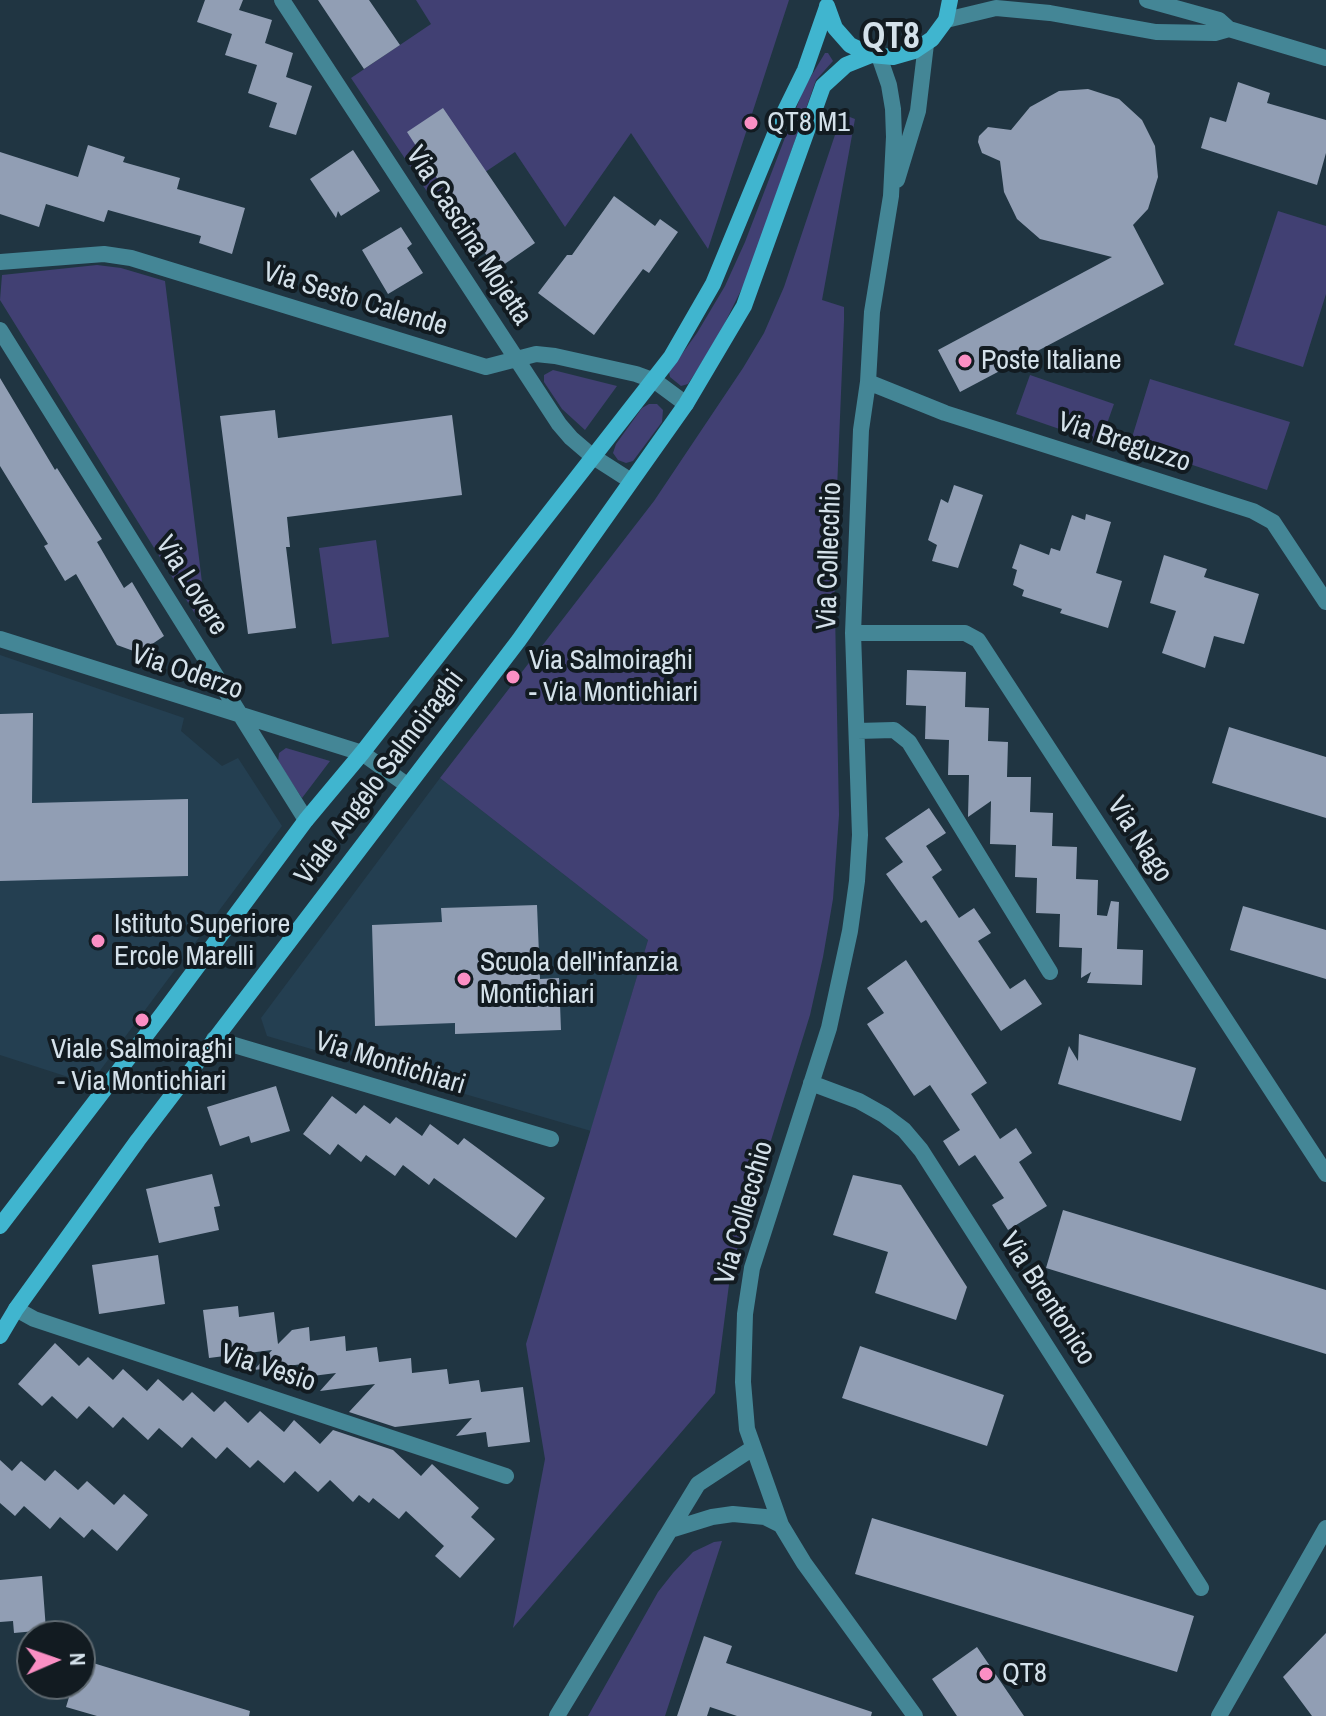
<!DOCTYPE html>
<html>
<head>
<meta charset="utf-8">
<style>
	body { margin:0 }
	#map { position:relative; width:1326px; height:1716px; overflow:hidden; background:#203542; font-family:"Archivo Narrow",sans-serif }
	canvas { display:block }
	.north { position:absolute; left:16px; top:1620px; width:80px; height:80px; box-sizing:border-box; background:#121b21; border:2px solid #606a71; border-radius:50%; rotate:88deg; font-size:22px; font-weight:700; line-height:32px; text-align:center; color:#d4e1ea }
	.north::after { content:''; display:block; margin:auto; width:28px; height:36px; background:#fb8fc4; clip-path:polygon(50% 0,100% 100%,50% 72%,0 100%) }
</style>
</head>
<body>
<div id="map">
<canvas width="1326" height="1716"></canvas>
<div class="north">N</div>
</div>
<script>
const c = document.querySelector('canvas').getContext('2d');
c.lineJoin = 'round';
function fill(path, color) {
  c.fillStyle = color;
  c.fill(path, 'evenodd');
}
function shape(rows) {
  const path = new Path2D();
  for (const r of rows) {
    path.moveTo(r[0], r[1]);
    for (let i = 2; i < r.length; i += 2) path.lineTo(r[i], r[i + 1]);
  }
  return path;
}
function stroke(path, color, width, dash) {
  c.strokeStyle = color;
  c.lineWidth = width;
  c.lineCap = dash ? 'butt' : 'round';
  c.setLineDash(dash || []);
  c.stroke(path);
}
function write(font, color, halo, rows, align = 'center') {
  c.font = font + ' "Archivo Narrow",sans-serif';
  c.lineWidth = 8;
  c.setLineDash([]);
  c.textBaseline = 'middle';
  c.strokeStyle = halo;
  c.fillStyle = color;
  for (const [text, x, y, turn = 0] of rows) {
    c.save();
    c.translate(x, y);
    c.rotate((+turn || 0) * Math.PI / 180);
    c.textAlign = isNaN(turn) ? turn : align;
    if (halo) c.strokeText(text, 0, 0);
    c.fillText(text, 0, 0);
    c.restore();
  }
}
fill(shape([
	[0,655,184,718,181,731,222,766,238,758,282,826,90,1084,0,1055],
	[440,778,648,940,591,1131,267,1036,261,1018]
]), '#243f51');
fill(shape([
	[416,0,789,0,708,249,631,133,565,227,515,152,436,205,351,78,431,24],
	[825,53,828,53,833,61,816,80,747,278,716,341,688,384,681,386,670,377,669,372,697,333,725,286,745,242,804,88],
	[842,114,855,119,822,300,844,307,844,321,834,561,839,815,833,899,823,957,810,1015,731,1269,715,1393,513,1628,545,1459,526,1344,648,940,440,778,654,501,743,368,764,333,784,287],
	[1278,211,1326,226,1326,294,1303,367,1234,345],
	[97,265,121,268,165,281,207,623,202,625,0,300,2,275],
	[553,370,617,386,585,430,562,409,544,382,544,375],
	[1030,375,1114,404,1100,443,1016,414],
	[1150,379,1290,422,1267,490,1130,444],
	[649,404,657,404,663,410,662,422,633,461,626,463,618,460,613,453,616,444,642,408],
	[376,540,389,637,332,644,319,548],
	[286,748,330,761,302,798,278,762,279,753],
	[722,1541,665,1716,588,1716,658,1592,673,1573,693,1552,714,1542]
]), '#414073');
fill(shape([
	[205,0,243,0,239,10,272,20,265,43,293,53,286,77,312,86,296,135,269,127,277,103,248,93,257,65,225,55,232,34,197,22],
	[318,0,369,0,400,45,364,69],
	[1238,82,1270,93,1267,103,1326,120,1326,153,1317,185,1201,148,1210,117,1226,122],
	[1088,89,1119,99,1142,120,1155,146,1158,177,1148,209,1133,225,1164,284,960,392,938,350,1112,257,1040,239,1017,219,1004,192,1000,161,982,153,978,142,979,136,988,127,1011,130,1030,107,1059,91],
	[443,108,535,243,496,270,407,132],
	[88,145,125,157,123,162,180,178,177,189,245,208,232,254,199,243,201,236,108,210,104,222,46,204,39,227,0,214,0,152,78,177],
	[353,150,380,191,341,216,338,211,336,218,310,179],
	[614,196,655,226,660,219,678,232,649,273,643,269,594,335,538,293,567,255,572,255],
	[401,227,412,244,407,248,423,273,388,294,362,250],
	[0,378,55,470,57,468,102,539,97,542,124,588,132,582,164,636,139,653,117,645,76,574,65,581,44,546,48,544,0,466],
	[275,410,278,438,452,415,462,495,287,517,290,547,286,547,296,628,248,634,220,416],
	[954,485,983,495,958,568,932,561,937,545,928,540,941,499,948,503],
	[1086,514,1111,522,1096,573,1122,581,1108,628,1060,613,1062,609,1022,596,1024,590,1013,585,1017,570,1012,568,1020,544,1049,555,1051,548,1060,551,1072,515,1085,520],
	[1164,555,1207,569,1204,577,1259,594,1244,644,1214,636,1205,668,1162,653,1176,611,1150,603],
	[907,670,966,672,965,707,989,708,988,741,1008,742,1007,777,1031,777,1030,812,1053,813,1052,846,1077,847,1076,879,1098,880,1097,915,1107,916,1111,901,1119,902,1117,949,1143,950,1142,985,1087,983,1091,972,1081,978,1082,948,1059,947,1060,914,1036,913,1037,878,1015,877,1016,845,990,844,991,801,968,817,969,775,948,775,949,740,925,739,926,706,906,705],
	[33,713,32,803,188,799,188,876,0,881,0,714],
	[1229,727,1326,757,1326,818,1212,783],
	[929,808,946,833,926,846,942,870,932,877,959,918,974,908,991,933,978,941,1010,989,1025,979,1042,1004,1001,1031,926,920,921,923,886,874,903,862,885,838],
	[537,905,540,979,559,978,561,1030,455,1034,455,1023,375,1026,372,925,442,922,441,908],
	[1243,906,1326,930,1326,979,1230,950],
	[906,960,987,1083,971,1094,1000,1139,1016,1128,1032,1153,1019,1162,1047,1206,1008,1230,992,1205,1004,1198,975,1155,959,1166,943,1141,960,1130,930,1085,914,1096,867,1024,884,1013,867,988],
	[1079,1034,1196,1068,1181,1121,1058,1084,1069,1046,1078,1061],
	[276,1086,290,1131,251,1143,249,1136,220,1146,207,1107],
	[332,1096,356,1114,364,1105,390,1124,396,1117,422,1136,430,1124,458,1145,464,1138,545,1198,516,1238,434,1178,429,1185,403,1165,395,1176,366,1155,361,1162,338,1144,330,1155,303,1134],
	[212,1174,220,1206,214,1207,219,1230,159,1243,146,1189],
	[853,1175,901,1185,967,1287,956,1320,875,1293,888,1252,833,1235],
	[1063,1210,1326,1290,1326,1354,1046,1268],
	[158,1255,165,1304,99,1314,92,1265],
	[238,1306,239,1317,274,1312,278,1344,292,1330,309,1327,310,1341,345,1336,346,1351,377,1347,379,1362,411,1358,412,1373,447,1369,449,1384,479,1380,481,1392,523,1387,530,1442,488,1447,486,1432,456,1436,472,1418,395,1427,349,1412,375,1384,320,1391,336,1373,289,1379,303,1364,254,1370,272,1350,209,1358,203,1310],
	[55,1343,79,1366,88,1357,113,1380,123,1369,147,1391,158,1379,183,1401,192,1392,214,1412,225,1401,248,1423,260,1411,284,1432,294,1420,320,1444,333,1430,393,1450,421,1476,432,1464,479,1508,471,1517,495,1539,460,1578,435,1556,444,1546,406,1511,399,1519,373,1498,369,1503,359,1495,353,1502,330,1480,318,1492,295,1471,284,1483,258,1460,250,1468,227,1447,216,1459,192,1437,182,1448,159,1428,148,1440,123,1417,113,1428,89,1406,77,1419,52,1396,42,1406,18,1384],
	[860,1346,1004,1395,987,1446,842,1398],
	[0,1460,12,1471,21,1461,45,1481,55,1470,78,1490,87,1481,114,1505,124,1494,148,1515,117,1551,92,1529,84,1538,60,1517,50,1529,24,1506,15,1516,0,1503],
	[872,1518,1194,1616,1177,1672,855,1574],
	[42,1576,46,1630,14,1633,13,1621,0,1622,0,1580],
	[1326,1633,1326,1716,1312,1716,1283,1677],
	[704,1636,732,1646,726,1663,872,1712,871,1716,737,1716,710,1707,707,1716,677,1716],
	[977,1647,1024,1716,957,1716,932,1679],
	[80,1659,250,1711,249,1716,97,1716,66,1707,73,1684,80,1684]
]), '#919eb4');
stroke(shape([
	[282,0,559,424,571,438,592,456,631,481],
	[1147,0,1219,20,1229,29,1326,58],
	[946,20,996,8,1050,13,1156,32,1215,33,1229,29],
	[879,56,889,85,893,109,894,137,891,196,872,312,868,382,861,430,853,633,860,835,857,881,850,931,829,1028,752,1268,745,1314,743,1382,747,1429,781,1525,804,1563,915,1716],
	[897,180,918,111,926,44],
	[0,262,104,254,131,258,486,367,536,354,555,356,636,374,655,381,686,404],
	[0,330,306,820],
	[868,382,945,413,1253,511,1273,522,1326,602],
	[853,633,965,633,978,640,1326,1174],
	[0,639,362,753,407,785],
	[857,731,894,730,909,742,1050,972],
	[214,1039,551,1139],
	[811,1083,859,1101,884,1115,904,1130,921,1150,1201,1588],
	[16,1309,34,1319,506,1476],
	[670,1530,712,1517,733,1514,765,1517,781,1525],
	[557,1716,698,1484,753,1448],
	[1219,1716,1326,1528]
]), '#448696', 16);
stroke(shape([
	[827,6,835,28,850,45,871,55,893,57,914,51,932,39,946,20,950,0],
	[0,1226,163,1013,306,820,362,753,671,357,713,284,782,117,805,70,827,7],
	[0,1336,16,1309,138,1140,519,640,686,404,744,306,823,86,846,65,871,55]
]), '#40b5cf', 16);
for (const [x, y, r, color] of [
	[751,123,8,"#fb8fc4"],
	[965,361,8,"#fb8fc4"],
	[513,677,8,"#fb8fc4"],
	[98,941,8,"#fb8fc4"],
	[464,979,8,"#fb8fc4"],
	[142,1020,8,"#fb8fc4"],
	[986,1674,8,"#fb8fc4"]
]) {
  const dot = new Path2D();
  dot.arc(x, y, r, 0, 2 * Math.PI);
  c.fillStyle = color;
  c.fill(dot);
  stroke(dot, '#121b21', 3);
}
write('28px', '#d4e1ea', '#121b21', [
	["QT8 M1",767,123],
	["Poste Italiane",981,361],
	["Via Salmoiraghi",529,661],
	["- Via Montichiari",529,693],
	["Istituto Superiore",114,925],
	["Ercole Marelli",114,957],
	["Scuola dell'infanzia",480,963],
	["Montichiari",480,995],
	["Viale Salmoiraghi",142,1050,"center"],
	["- Via Montichiari",142,1082,"center"],
	["QT8",1002,1674]
], 'left');
write('28px', '#d4e1ea', '#121b21', [
	["Via Cascina Mojetta",468,236,57],
	["Via Sesto Calende",355,300,17],
	["Via Breguzzo",1124,443,18],
	["Via Collecchio",830,556,-88],
	["Via Lovere",191,586,58],
	["Via Oderzo",187,673,19],
	["Viale Angelo Salmoiraghi",380,778,-53],
	["Via Nago",1139,840,57],
	["Via Montichiari",390,1064,17],
	["Via Collecchio",745,1213,-74],
	["Via Brentonico",1047,1299,57],
	["Via Vesio",268,1369,18]
]);
write('bold 36px', '#d4e1ea', '#121b21', [
	["QT8",891,38]
]);
</script>
</body>
</html>
